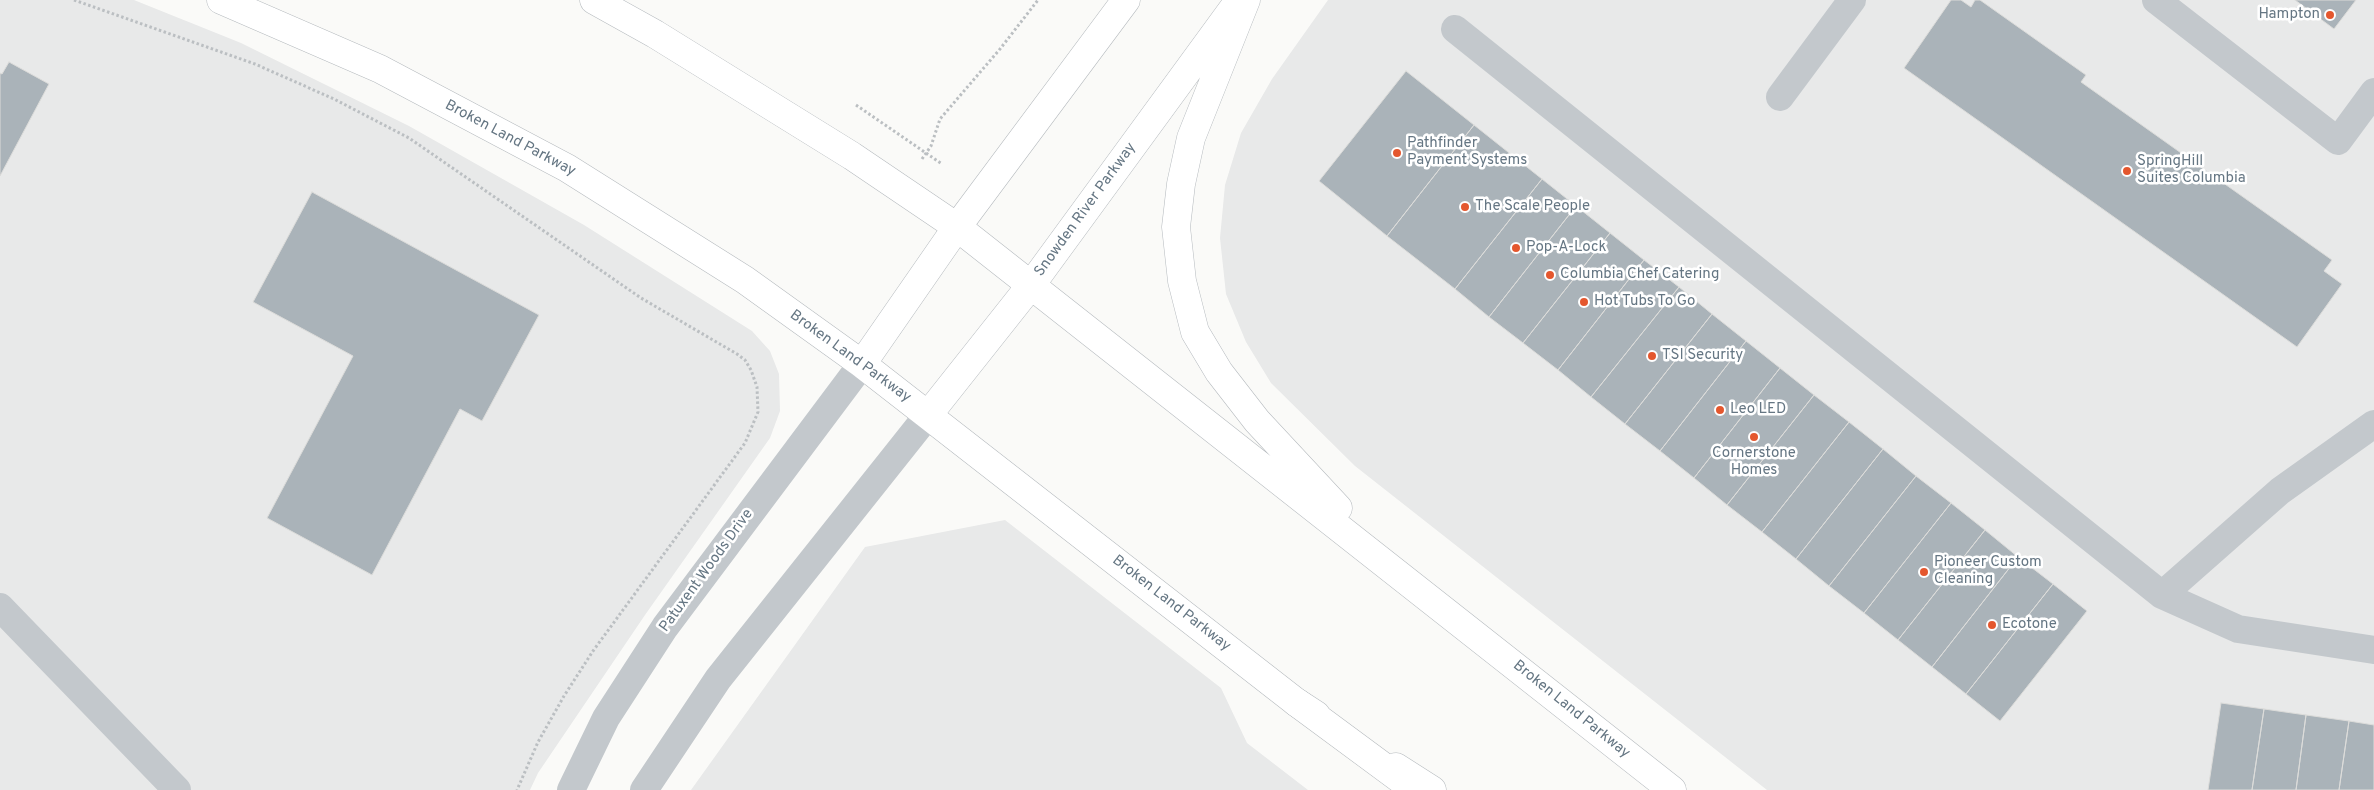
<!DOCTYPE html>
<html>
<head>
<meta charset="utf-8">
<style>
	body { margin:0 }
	canvas { display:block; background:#fafaf8 }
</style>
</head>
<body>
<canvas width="2374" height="790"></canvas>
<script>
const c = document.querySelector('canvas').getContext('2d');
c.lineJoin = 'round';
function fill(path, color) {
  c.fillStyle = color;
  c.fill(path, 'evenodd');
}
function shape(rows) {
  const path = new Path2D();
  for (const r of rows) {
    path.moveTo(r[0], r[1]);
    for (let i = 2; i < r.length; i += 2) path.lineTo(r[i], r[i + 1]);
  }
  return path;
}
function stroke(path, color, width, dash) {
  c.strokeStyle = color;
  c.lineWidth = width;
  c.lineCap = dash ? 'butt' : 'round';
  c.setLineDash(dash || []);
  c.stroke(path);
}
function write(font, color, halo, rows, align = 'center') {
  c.font = font + ' Overpass,sans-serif';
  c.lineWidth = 5;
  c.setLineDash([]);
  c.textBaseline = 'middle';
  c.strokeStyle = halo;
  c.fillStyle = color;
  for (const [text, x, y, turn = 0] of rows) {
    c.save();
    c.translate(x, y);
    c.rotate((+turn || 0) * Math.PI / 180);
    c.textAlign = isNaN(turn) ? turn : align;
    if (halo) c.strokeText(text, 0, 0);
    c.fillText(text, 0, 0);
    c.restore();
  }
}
fill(shape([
	[0,0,134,0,241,43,409,126,584,225,752,331,770,351,779,374,780,411,770,438,645,615,538,773,530,790,0,790],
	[1328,0,2374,0,2374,790,1767,790,1355,466,1271,383,1246,342,1226,294,1220,238,1225,185,1241,133,1272,79],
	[1005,520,1221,688,1247,743,1308,790,691,790,865,547]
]), '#e8e9e9');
const building = shape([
	[1951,0,1961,0,1971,7,1975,0,1980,0,2086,75,2081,82,2332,260,2324,271,2342,284,2297,347,1904,68,1951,0],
	[2295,0,2356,0,2334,29,2295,0],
	[9,62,49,84,0,176,0,73,2,74,9,62],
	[1406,71,1474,125,1387,236,1319,181,1406,71],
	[1474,125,1542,179,1455,289,1387,236,1474,125],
	[1542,179,1576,206,1489,317,1455,289,1542,179],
	[312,192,539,315,482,421,460,409,372,575,267,518,353,356,253,302,312,192],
	[1576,206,1610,233,1523,343,1489,317,1576,206],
	[1610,233,1644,260,1558,370,1523,343,1610,233],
	[1644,260,1679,287,1591,397,1558,370,1644,260],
	[1679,287,1712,314,1625,424,1591,397,1679,287],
	[1712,314,1746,341,1660,451,1625,424,1712,314],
	[1746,341,1780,368,1694,478,1660,451,1746,341],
	[1780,368,1814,395,1727,505,1694,478,1780,368],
	[1814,395,1849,422,1762,532,1727,505,1814,395],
	[1849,422,1883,449,1796,559,1762,532,1849,422],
	[1883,449,1916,476,1829,586,1796,559,1883,449],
	[1916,476,1951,503,1864,613,1829,586,1916,476],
	[1951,503,1985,530,1898,640,1864,613,1951,503],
	[1985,530,2018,557,1932,667,1898,640,1985,530],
	[2018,557,2053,584,1966,694,1932,667,2018,557],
	[2053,584,2087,611,2000,721,1966,694,2053,584],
	[2221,703,2264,709,2252,790,2208,790,2221,703],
	[2264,709,2306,715,2296,790,2252,790,2264,709],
	[2306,715,2349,721,2339,790,2296,790,2306,715],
	[2349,721,2374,725,2374,790,2339,790,2349,721]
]);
fill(building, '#aab3b9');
stroke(building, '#dcdcda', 1);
const major = shape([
	[221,0,380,69,567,168,745,280,862,364,1296,702,1316,715],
	[594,0,655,34,852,156,957,227,1672,790],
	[1246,0,1191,138,1181,184,1176,227,1182,281,1195,332,1219,372,1257,421,1338,508],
	[862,364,957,227,1126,0],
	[928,415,1031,285,1232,10],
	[1396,767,1432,790]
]);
const highway = shape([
	[1296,702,1415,790]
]);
stroke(major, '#b5babe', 29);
stroke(highway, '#b4b9bd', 29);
stroke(shape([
	[74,0,255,64,334,99,409,138,641,298,737,354,745,360,751,370,757,387,758,412,745,443,593,651,564,696,538,742,517,790],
	[856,105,942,164],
	[922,159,931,146,940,119,1000,49,1038,0]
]), '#bbbfc2', 3, [2.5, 2.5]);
stroke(shape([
	[2156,0,2338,141,2374,92],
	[1455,29,2162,595,2238,629,2374,650],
	[1780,97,1852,0],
	[2162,595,2280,491,2374,424],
	[0,607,177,790],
	[571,790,606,718,665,627,862,364],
	[644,790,718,679,928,415]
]), '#c3c8cc', 28);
stroke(major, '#fff', 28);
stroke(highway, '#fff', 28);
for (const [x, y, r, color] of [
	[2330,15,5,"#e4572e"],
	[1397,153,5,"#e4572e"],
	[2127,171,5,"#e4572e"],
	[1465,207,5,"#e4572e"],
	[1516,248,5,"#e4572e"],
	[1550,275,5,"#e4572e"],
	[1584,302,5,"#e4572e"],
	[1652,356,5,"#e4572e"],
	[1720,410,5,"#e4572e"],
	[1754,437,5,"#e4572e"],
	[1924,572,5,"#e4572e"],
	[1992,625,5,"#e4572e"]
]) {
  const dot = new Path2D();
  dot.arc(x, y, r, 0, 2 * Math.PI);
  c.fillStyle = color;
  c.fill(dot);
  stroke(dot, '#fff', 2);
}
write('15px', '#657683', '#fff', [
	["Hampton",2320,15,"right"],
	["Pathfinder",1407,144],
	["Payment Systems",1407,161],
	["SpringHill",2137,162],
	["Suites Columbia",2137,179],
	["The Scale People",1475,207],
	["Pop-A-Lock",1526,248],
	["Columbia Chef Catering",1560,275],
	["Hot Tubs To Go",1594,302],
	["TSI Security",1662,356],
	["Leo LED",1730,410],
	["Cornerstone",1754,454,"center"],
	["Homes",1754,471,"center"],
	["Pioneer Custom",1934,563],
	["Cleaning",1934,580],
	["Ecotone",2002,625]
], 'left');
write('15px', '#657683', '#fff', [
	["Broken Land Parkway",510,139,28],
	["Snowden River Parkway",1086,210,-54],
	["Broken Land Parkway",850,357,36],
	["Patuxent Woods Drive",707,571,-54],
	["Broken Land Parkway",1171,604,38],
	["Broken Land Parkway",1571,710,39]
]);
</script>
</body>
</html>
